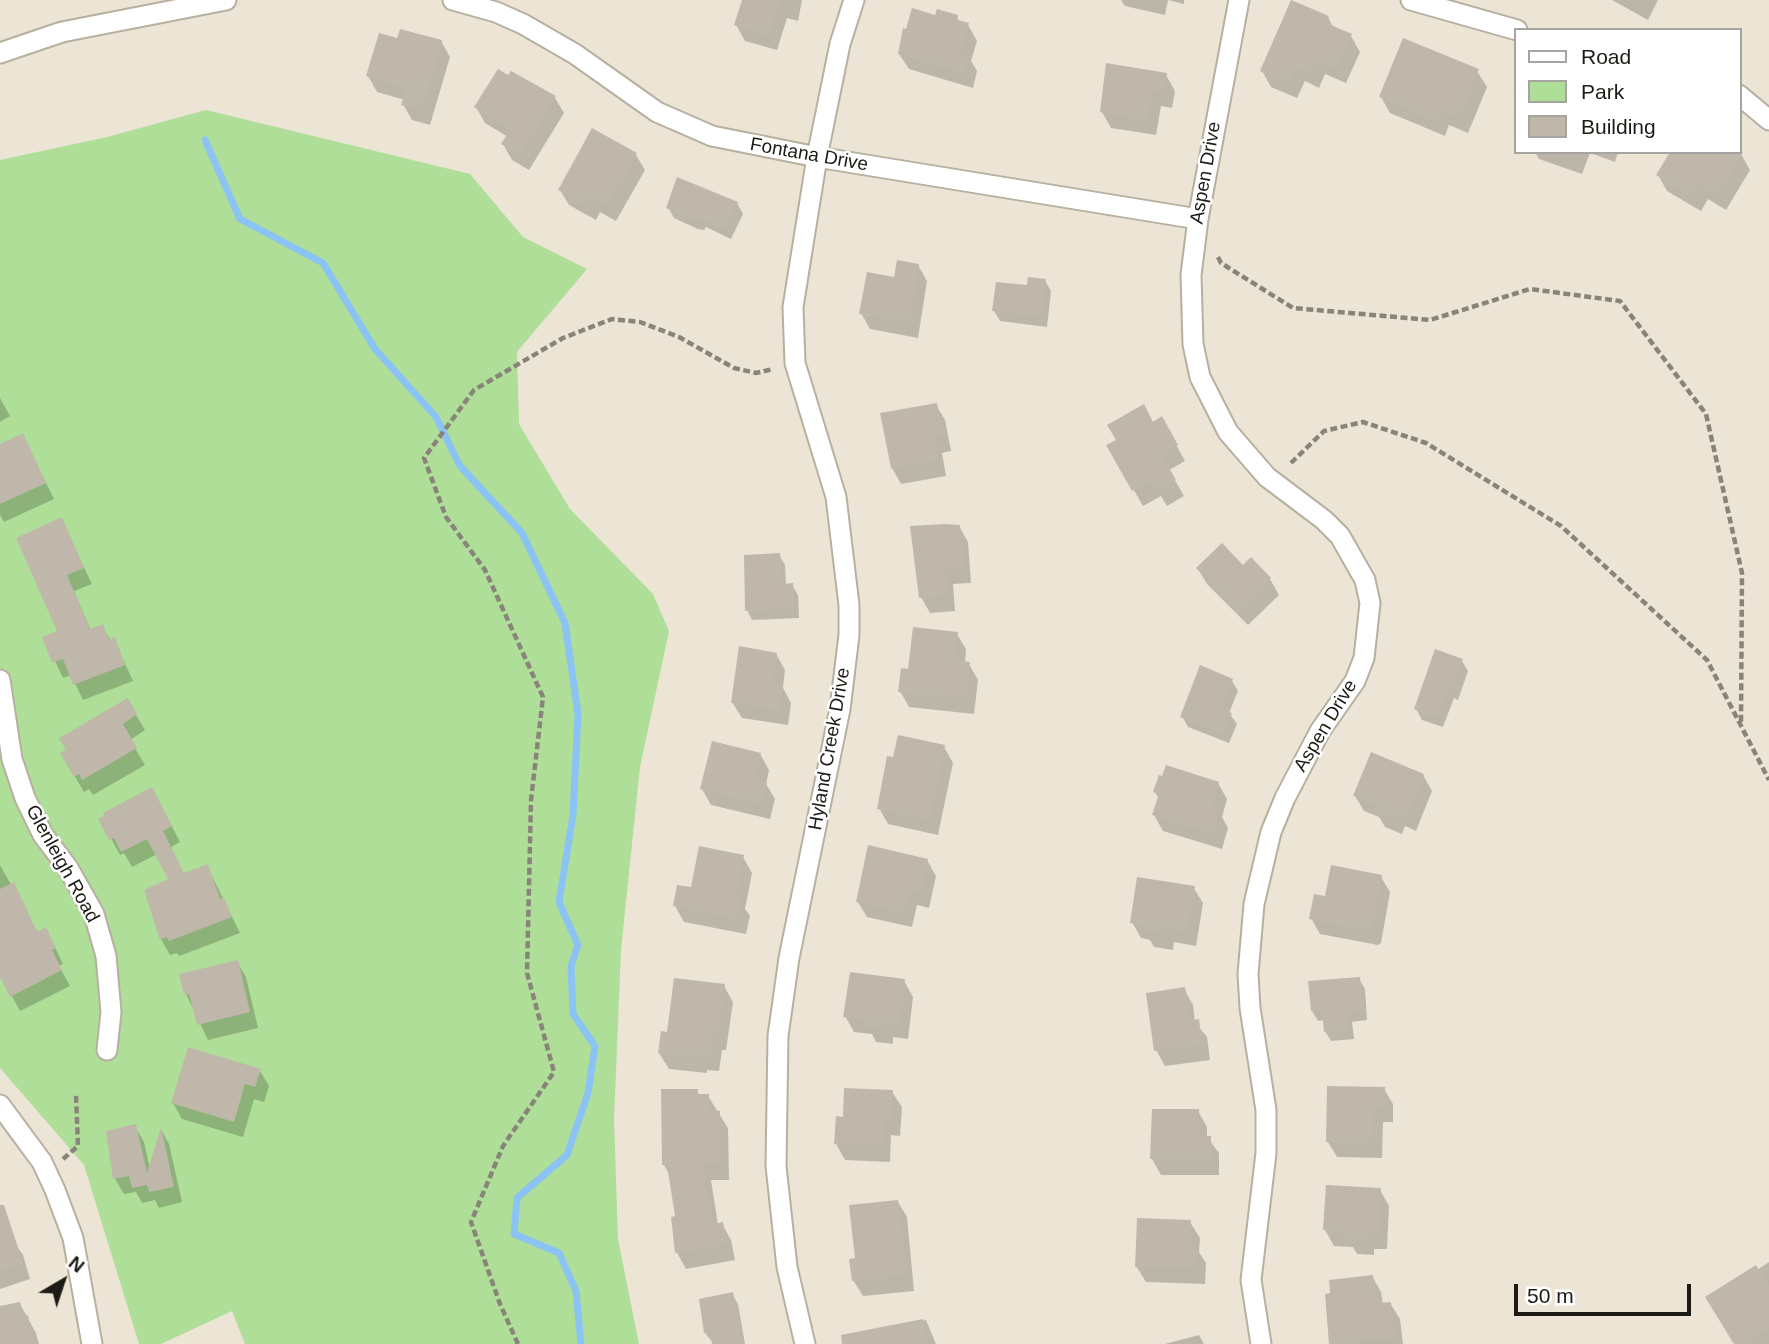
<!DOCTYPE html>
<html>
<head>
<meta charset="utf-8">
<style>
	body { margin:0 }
	#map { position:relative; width:1769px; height:1344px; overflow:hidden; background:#ece4d5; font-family:Helvetica,sans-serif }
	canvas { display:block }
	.legend { position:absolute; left:1514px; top:28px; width:228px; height:126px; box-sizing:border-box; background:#fff; border:2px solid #a5a4a1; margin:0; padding:9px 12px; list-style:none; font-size:21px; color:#1d1b15 }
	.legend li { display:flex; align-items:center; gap:14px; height:35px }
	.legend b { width:35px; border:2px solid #a5a4a1 }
	.north { position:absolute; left:28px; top:1246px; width:70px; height:70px; -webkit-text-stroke:5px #fff; paint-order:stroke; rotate:39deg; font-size:19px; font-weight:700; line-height:28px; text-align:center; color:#1d1b15 }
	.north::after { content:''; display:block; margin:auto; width:24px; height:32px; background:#1d1b15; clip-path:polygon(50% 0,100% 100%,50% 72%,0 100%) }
	.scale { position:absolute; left:1514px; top:1284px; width:177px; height:32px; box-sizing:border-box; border:4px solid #1d1b15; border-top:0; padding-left:9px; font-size:21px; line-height:24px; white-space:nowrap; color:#1d1b15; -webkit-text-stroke:5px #fff; paint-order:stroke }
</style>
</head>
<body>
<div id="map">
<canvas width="1769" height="1344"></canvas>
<ul class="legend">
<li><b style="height:9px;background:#fff"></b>Road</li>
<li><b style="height:19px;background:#afde98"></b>Park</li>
<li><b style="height:19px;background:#bfb8aa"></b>Building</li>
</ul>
<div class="north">N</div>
<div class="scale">50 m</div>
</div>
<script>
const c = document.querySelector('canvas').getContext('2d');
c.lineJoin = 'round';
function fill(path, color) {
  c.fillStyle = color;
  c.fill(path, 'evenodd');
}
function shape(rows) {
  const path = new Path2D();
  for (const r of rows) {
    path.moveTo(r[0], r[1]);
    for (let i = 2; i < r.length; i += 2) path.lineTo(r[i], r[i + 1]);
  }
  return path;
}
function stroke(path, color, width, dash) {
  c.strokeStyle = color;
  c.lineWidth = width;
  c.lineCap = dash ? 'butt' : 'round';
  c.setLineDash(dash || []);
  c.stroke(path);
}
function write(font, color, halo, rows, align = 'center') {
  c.font = font + ' Helvetica,sans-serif';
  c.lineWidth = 5;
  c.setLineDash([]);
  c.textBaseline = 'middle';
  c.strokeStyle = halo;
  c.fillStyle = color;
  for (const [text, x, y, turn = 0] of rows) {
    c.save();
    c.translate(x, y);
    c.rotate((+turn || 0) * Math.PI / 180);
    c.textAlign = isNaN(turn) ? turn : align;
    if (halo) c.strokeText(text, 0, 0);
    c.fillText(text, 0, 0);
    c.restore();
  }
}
fill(shape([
	[206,110,470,174,523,237,587,269,517,352,519,424,570,509,653,594,669,631,640,767,621,950,614,1119,618,1239,639,1344,245,1344,232,1311,161,1344,139,1344,84,1165,0,1068,0,160,107,137]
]), '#afde98');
fill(shape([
	[743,0,802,0,798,21,787,18,777,50,745,41,736,25],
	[1121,0,1184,0,1184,4,1168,0,1165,15,1125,6],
	[1612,0,1658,0,1648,20],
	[957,17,960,23,968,25,977,41,971,61,977,71,973,88,909,69,899,54],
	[1328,17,1334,29,1351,36,1360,52,1346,83,1325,74,1319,88,1305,81,1297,98,1271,87,1262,71],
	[441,41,450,57,430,125,412,120,403,104,405,100,377,92,368,76],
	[1477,71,1487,87,1468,133,1449,125,1445,136,1390,113,1381,97],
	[1166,75,1175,91,1172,108,1161,106,1156,135,1111,128,1102,112],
	[539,87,555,98,564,113,529,170,512,160,503,144,508,137,485,123,476,107],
	[1535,152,1618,152,1615,162,1590,153,1582,174,1539,159],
	[1741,154,1750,170,1726,210,1708,199,1701,211,1667,191,1658,175],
	[636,155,645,170,616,221,600,212,596,220,569,205,560,190],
	[737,203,743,214,731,239,706,227,704,230,698,229,674,218,668,207],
	[918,265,927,281,918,338,870,329,861,313,895,279],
	[1045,281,1051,291,1047,327,1000,321,994,311],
	[0,398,10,416,0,422],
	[936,405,945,420,951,451,942,453,946,476,901,484,892,468,882,415],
	[1162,419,1185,461,1169,470,1184,496,1167,506,1161,496,1143,506,1109,446],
	[23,436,54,499,4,522,0,515,0,446],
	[61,520,92,584,74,591,91,631,102,626,111,641,114,640,133,681,83,700,71,675,63,678,44,638,59,632],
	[959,526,968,542,971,583,953,584,955,611,930,613,921,597],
	[779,555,785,565,786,585,792,585,798,595,799,618,752,620,747,610],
	[1243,567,1270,579,1279,595,1248,625,1207,584,1198,569],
	[957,634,966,649,965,663,969,664,978,680,974,714,909,707,900,691,910,671],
	[776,654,785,670,783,688,791,703,788,725,742,718,732,702],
	[1462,661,1468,671,1458,700,1454,698,1443,727,1422,720,1416,709],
	[1232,681,1238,691,1229,713,1237,724,1229,743,1188,727,1182,716],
	[127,700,145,730,130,740,145,765,93,795,89,789,84,792,62,754],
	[944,747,953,763,938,835,888,824,879,808],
	[760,754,769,770,766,784,775,799,770,819,711,805,702,789],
	[1423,775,1432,791,1416,831,1405,826,1402,834,1385,827,1379,817,1364,811,1355,796],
	[1218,783,1227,799,1222,817,1228,828,1222,849,1163,831,1154,815,1159,799,1155,792],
	[161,805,180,842,171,847,184,875,207,866,240,933,179,956,177,953,170,955,161,939,170,880,157,854,132,867,124,853,120,855,101,820],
	[743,857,752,873,745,909,750,916,746,934,684,922,675,906,692,889],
	[927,860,936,876,929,908,917,905,912,927,867,917,858,902],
	[0,865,38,933,54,945,63,964,59,966,70,986,20,1011,0,974],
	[1381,877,1390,892,1381,943,1378,945,1320,934,1311,918],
	[1193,887,1203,903,1196,946,1174,942,1173,950,1154,947,1150,940,1141,938,1132,922],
	[237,962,246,977,258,1028,208,1040,186,994],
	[1359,979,1365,989,1367,1020,1352,1022,1354,1039,1331,1041,1325,1031,1325,1020,1318,1021,1312,1011],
	[904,981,913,997,908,1039,893,1037,893,1044,876,1042,872,1034,854,1032,845,1016],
	[724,986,733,1002,726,1050,722,1050,719,1071,707,1070,707,1073,669,1069,659,1053,669,1034],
	[1184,989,1193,1005,1195,1022,1207,1037,1210,1060,1165,1066,1156,1050],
	[260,1071,269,1086,264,1102,254,1099,243,1137,182,1119,173,1103],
	[1384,1089,1393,1104,1393,1122,1383,1122,1382,1158,1337,1157,1328,1142],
	[697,1091,700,1096,708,1096,728,1128,729,1180,711,1180,718,1225,722,1224,731,1240,735,1260,686,1269,677,1253,673,1219,677,1218,670,1176,664,1165],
	[892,1092,902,1107,900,1136,891,1135,890,1162,845,1160,836,1144,845,1119],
	[1198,1111,1207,1127,1207,1137,1219,1153,1219,1175,1161,1175,1152,1159],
	[135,1126,144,1142,150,1169,162,1131,169,1144,182,1202,159,1208,155,1200,142,1203,136,1192,124,1194,115,1179,108,1132],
	[1380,1190,1389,1206,1387,1249,1374,1249,1374,1255,1357,1254,1353,1247,1334,1246,1325,1230],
	[898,1202,907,1217,914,1291,863,1296,853,1280,857,1259],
	[1190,1222,1200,1238,1199,1252,1206,1263,1205,1284,1146,1282,1136,1266],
	[0,1223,23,1255,30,1279,0,1289],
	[1769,1262,1769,1344,1735,1344,1757,1270],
	[1372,1276,1381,1292,1383,1304,1390,1303,1400,1319,1403,1344,1331,1344,1326,1295],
	[732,1294,738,1304,745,1344,714,1344,705,1333],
	[20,1304,36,1333,39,1344,0,1344,0,1308],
	[926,1320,936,1344,880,1344,877,1330],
	[1199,1335,1204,1344,1165,1344]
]), '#0003');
stroke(shape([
	[205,140,240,219,323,263,375,349,436,417,460,466,522,533,565,623,578,714,573,815,559,902,578,945,571,966,573,1014,595,1046,588,1093,567,1155,517,1198,514,1234,559,1253,576,1291,581,1344]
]), '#8cc3f5', 7);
fill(shape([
	[742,0,779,0,769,35,734,25],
	[1291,0,1329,16,1326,23,1352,34,1337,68,1316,59,1310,73,1296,67,1288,83,1260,71],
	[912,8,935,15,937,9,958,15,957,20,969,23,961,52,969,54,964,73,898,54,903,28,906,29],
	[400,29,442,40,421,110,401,105,406,88,366,76,379,33,397,38],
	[1403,38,1479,69,1459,118,1440,110,1436,121,1379,97],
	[1106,63,1167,73,1164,93,1152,91,1147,120,1100,112],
	[498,69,508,75,511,71,556,96,519,155,501,144,510,130,474,107],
	[592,128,637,153,607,206,591,197,586,205,558,190],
	[1670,152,1743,152,1716,195,1699,184,1691,196,1656,175],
	[677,177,738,202,725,229,700,217,699,221,690,219,666,208],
	[897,260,919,264,909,322,859,314,867,272,894,277],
	[1028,277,1046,279,1042,317,992,311,996,282,1027,285],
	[937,403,943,436,934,437,938,460,891,468,880,413],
	[1144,404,1153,422,1162,416,1178,445,1161,454,1176,480,1156,491,1150,481,1132,491,1106,445,1116,440,1107,425],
	[23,433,46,483,0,504,0,444],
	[62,517,84,568,67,575,90,629,103,624,109,640,115,637,125,665,73,685,63,659,52,663,42,637,57,631,16,538],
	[945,524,960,525,963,568,945,569,947,596,919,598,910,526],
	[1222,543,1243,565,1251,557,1271,578,1238,611,1196,568],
	[780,553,782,584,793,583,794,608,745,611,744,555],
	[913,627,958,632,955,660,970,662,966,698,898,692,901,668,908,669],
	[739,646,777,653,772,684,783,686,779,710,731,703],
	[1435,649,1463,659,1452,690,1448,689,1438,718,1414,709],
	[1200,665,1233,679,1221,709,1232,713,1223,734,1180,717],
	[128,698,137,714,123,724,137,748,82,780,79,774,74,777,60,753,66,750,59,738],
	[898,735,945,745,929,820,877,809,887,756,893,757],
	[712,741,761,753,755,779,767,782,762,804,700,789],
	[1371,752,1424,774,1407,816,1396,812,1393,819,1374,812,1377,805,1353,796],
	[1166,765,1219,782,1212,808,1221,810,1213,834,1152,815,1159,794,1153,792,1159,775,1162,776],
	[152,787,172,826,163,831,184,873,208,864,220,899,224,897,232,917,169,941,167,937,160,940,144,890,168,879,147,839,121,852,114,838,109,840,98,819,104,816,103,813],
	[868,845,928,859,921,893,909,890,904,912,856,902],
	[699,846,744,855,736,898,741,899,737,919,673,906,677,885,691,887],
	[1331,865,1382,875,1372,927,1369,930,1309,919,1314,894,1325,896],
	[1137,877,1195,886,1187,931,1166,927,1165,934,1143,931,1144,925,1130,923],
	[14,882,37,932,46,927,56,948,52,950,62,970,10,997,0,977,0,889],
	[238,960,250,1012,197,1025,189,994,184,995,179,974],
	[850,972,905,979,899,1024,885,1022,885,1029,865,1026,866,1020,843,1017],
	[1360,977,1363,1010,1347,1012,1349,1029,1324,1032,1322,1010,1311,1011,1308,981],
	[674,978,725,984,718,1035,713,1034,710,1056,699,1055,698,1058,658,1053,661,1031,667,1032],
	[1185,987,1190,1021,1199,1019,1202,1044,1154,1051,1146,993],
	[188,1047,261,1069,255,1087,245,1084,234,1122,171,1103],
	[1327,1086,1385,1087,1385,1107,1374,1107,1374,1142,1326,1142],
	[844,1088,893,1090,892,1121,883,1120,882,1146,834,1144,836,1116,843,1117],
	[661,1089,698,1089,698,1094,709,1094,709,1111,720,1111,720,1165,703,1165,713,1224,723,1222,727,1244,675,1253,671,1217,675,1216,667,1165,662,1165],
	[1152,1109,1199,1109,1199,1136,1211,1136,1211,1159,1150,1159],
	[136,1124,147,1173,161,1127,174,1187,149,1192,147,1185,132,1188,129,1176,113,1179,106,1131],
	[1326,1185,1381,1188,1379,1234,1366,1233,1366,1240,1346,1239,1347,1232,1323,1230],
	[898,1200,906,1275,852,1281,849,1259,855,1258,849,1205],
	[0,1205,4,1205,23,1263,0,1270],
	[1137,1218,1191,1220,1190,1246,1197,1246,1196,1269,1135,1267],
	[1756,1265,1769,1286,1769,1329,1745,1344,1734,1344,1705,1297],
	[1373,1275,1377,1303,1391,1302,1394,1338,1329,1344,1325,1294,1330,1293,1329,1280],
	[733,1292,742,1344,712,1344,710,1332,704,1333,699,1299],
	[20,1302,24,1316,28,1315,34,1344,0,1344,0,1306],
	[923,1319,927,1344,842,1344,841,1335]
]), '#bfb8aa');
const street = shape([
	[453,0,496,12,523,24,575,54,657,112,712,136,817,157,1198,219],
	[1239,0,1198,219,1191,275,1193,344,1200,377,1228,432,1267,477,1324,520,1340,536,1365,580,1370,603,1364,658,1355,681,1320,731,1285,798,1271,832,1254,904,1248,974,1250,1008,1266,1110,1266,1153,1251,1280,1261,1344],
	[1411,0,1517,30],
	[0,53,62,32,226,0],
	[1739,95,1769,120],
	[0,680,12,759,25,798,43,835,68,868,94,914,106,956,111,1012,107,1050],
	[0,1105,42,1162,55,1190,73,1238,92,1344],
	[805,1344,787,1267,776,1166,778,1036,789,958,840,709,849,635,849,605,836,497,795,363,793,307,817,157,840,44,854,0]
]);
stroke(street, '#b7b0a1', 23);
stroke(shape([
	[1218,257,1221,263,1293,308,1430,320,1530,289,1620,301,1706,414,1742,573,1741,725],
	[1291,463,1324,431,1363,422,1426,443,1561,526,1707,660,1769,780],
	[63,1159,78,1146,76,1095],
	[518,1344,500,1304,471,1222,503,1146,554,1072,527,973,531,800,543,697,485,570,446,517,424,458,474,390,563,338,612,319,640,322,679,337,734,368,756,373,773,369]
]), '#898479', 4.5, [7, 3.5]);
stroke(street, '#fff', 19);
write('19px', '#1d1b15', '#fff', [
	["Fontana Drive",809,155,10],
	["Aspen Drive",1206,173,-80],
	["Aspen Drive",1326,726,-59],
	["Hyland Creek Drive",830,749,-80],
	["Glenleigh Road",62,864,61]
]);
</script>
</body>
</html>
